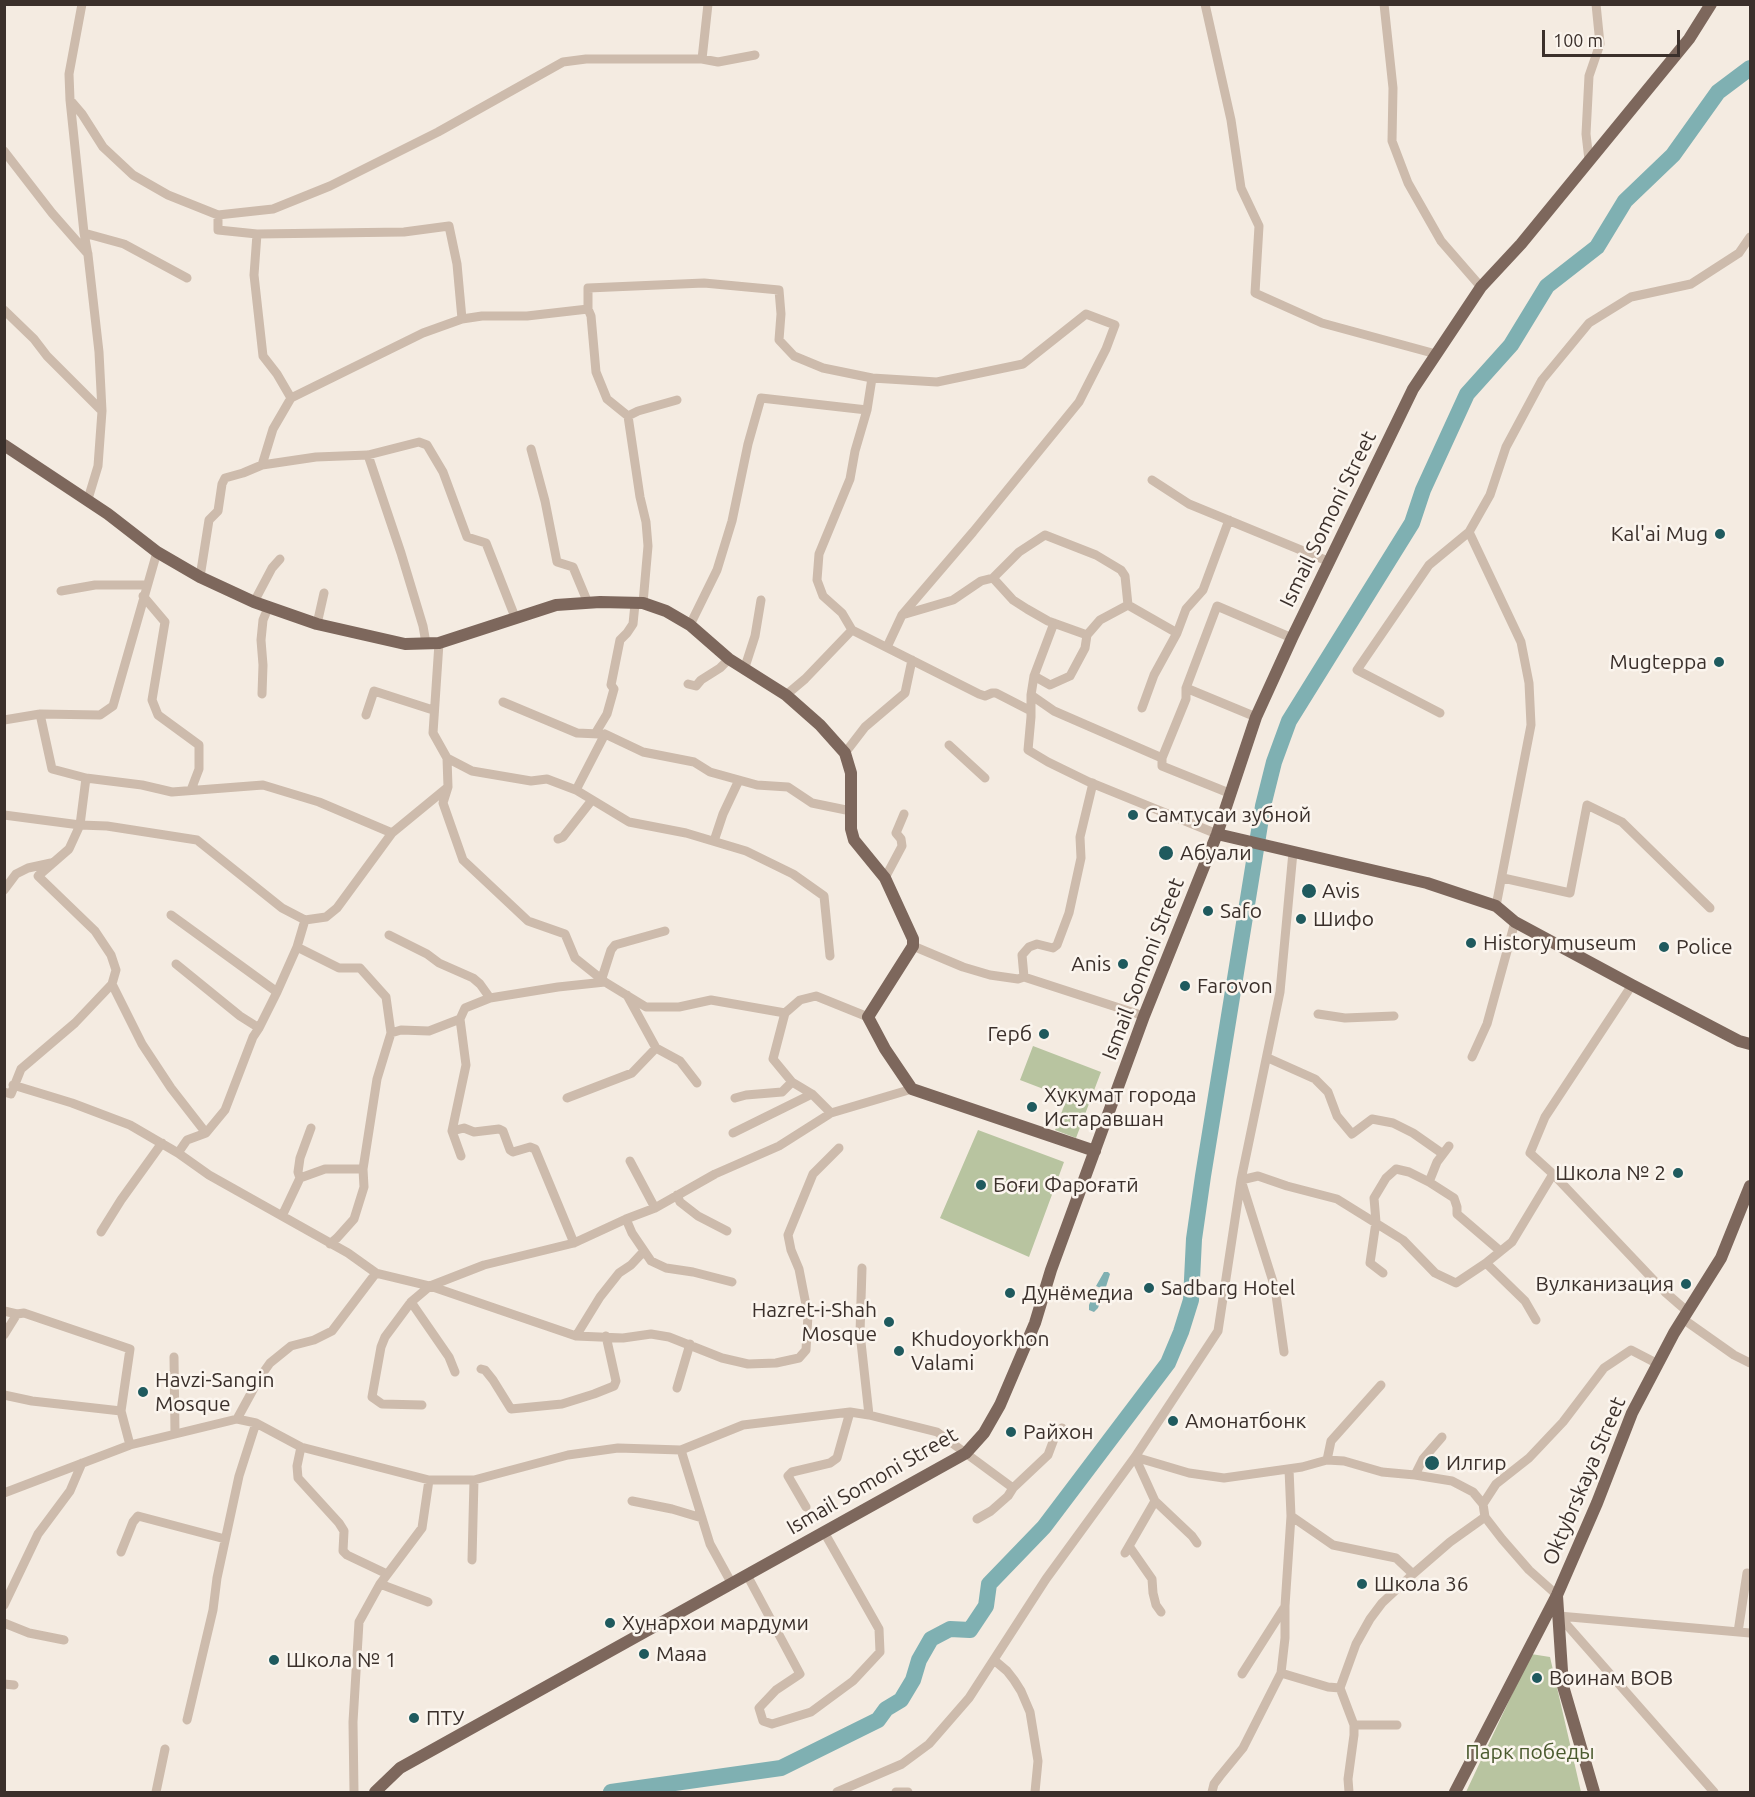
<!DOCTYPE html>
<html>
<head>
<meta charset="utf-8">
<style>
	body { margin:0 }
	#map { position:relative; width:1755px; height:1797px; overflow:hidden; background:#f4ebe1; font-family:Ubuntu,sans-serif }
	canvas { display:block }
	.frame { position:absolute; inset:0; border:6px solid #3b302b; pointer-events:none }
	.scale { position:absolute; left:1542px; top:30px; width:138px; height:27px; box-sizing:border-box; border:3px solid #3b302b; border-top:0; padding-left:8px; font-size:18px; line-height:21px; white-space:nowrap; color:#3b302b; -webkit-text-stroke:4px #fbf5ee; paint-order:stroke }
</style>
</head>
<body>
<div id="map">
<canvas width="1755" height="1797"></canvas>
<div class="frame"></div>
<div class="scale">100 m</div>
</div>
<script>
const c = document.querySelector('canvas').getContext('2d');
c.lineJoin = 'round';
function fill(path, color) {
  c.fillStyle = color;
  c.fill(path, 'evenodd');
}
function shape(rows) {
  const path = new Path2D();
  for (const r of rows) {
    path.moveTo(r[0], r[1]);
    for (let i = 2; i < r.length; i += 2) path.lineTo(r[i], r[i + 1]);
  }
  return path;
}
function stroke(path, color, width, dash) {
  c.strokeStyle = color;
  c.lineWidth = width;
  c.lineCap = dash ? 'butt' : 'round';
  c.setLineDash(dash || []);
  c.stroke(path);
}
function write(font, color, halo, rows, align = 'center') {
  c.font = font + ' Ubuntu,sans-serif';
  c.lineWidth = 5;
  c.setLineDash([]);
  c.textBaseline = 'middle';
  c.strokeStyle = halo;
  c.fillStyle = color;
  for (const [text, x, y, turn = 0] of rows) {
    c.save();
    c.translate(x, y);
    c.rotate((+turn || 0) * Math.PI / 180);
    c.textAlign = isNaN(turn) ? turn : align;
    if (halo) c.strokeText(text, 0, 0);
    c.fillText(text, 0, 0);
    c.restore();
  }
}
fill(shape([
	[1033,1046,1101,1072,1076,1138,1055,1130,1067,1098,1020,1080],
	[978,1130,1064,1162,1029,1257,940,1218],
	[1531,1654,1550,1657,1581,1792,1466,1792]
]), '#b8c4a0');
fill(shape([
	[1104,1272,1108,1272,1110,1274,1105,1290,1096,1286],
	[1094,1293,1102,1297,1098,1308,1094,1312,1089,1310,1089,1305]
]), '#7fb0b2');
stroke(shape([
	[611,1792,781,1768,878,1720,886,1709,901,1700,913,1680,919,1660,931,1639,950,1629,970,1630,986,1606,989,1584,1044,1527,1168,1363,1181,1332,1191,1300,1194,1239,1203,1176,1263,806,1274,762,1289,721,1412,523,1423,490,1467,394,1511,345,1547,286,1597,247,1625,201,1673,155,1718,92,1750,68]
]), '#7fb0b2', 16);
stroke(shape([
	[82,4,69,74,70,100,84,233,88,255,99,352,102,411,98,466,88,499],
	[1205,4,1231,120,1241,188,1259,226,1255,293,1322,323,1436,354],
	[1384,4,1393,88,1392,141,1408,183,1441,241,1481,287],
	[702,59,708,4],
	[70,100,82,114,103,147,133,175,168,195,218,215,273,209,330,186,438,132,563,62,586,59,702,59,718,62,755,55],
	[4,151,52,213,88,254],
	[1589,160,1586,134,1589,76,1600,44,1596,4],
	[218,215,218,230,257,234,404,232,449,226,457,264,462,319],
	[84,233,124,244,187,278],
	[257,234,254,275,263,356,277,374,291,398],
	[588,309,588,288,704,283,779,290,781,314,779,340,794,356,823,368,872,378],
	[4,310,34,339,47,356,102,411],
	[628,416,638,411,677,400],
	[531,449,545,501,557,562,573,567,588,603],
	[368,455,401,553,423,626,426,643],
	[262,465,273,429,291,398,423,333,462,319,482,316,527,316,588,309,591,316,596,372,607,399,628,416,640,497,646,522,648,546,643,603],
	[1152,480,1189,504,1330,562],
	[1469,532,1521,642,1529,683,1531,725,1496,906],
	[200,577,209,520,218,511,222,484,225,478,243,473,262,465,316,457,368,455,419,442,427,445,443,472,467,537,486,543,515,617],
	[993,578,1019,552,1045,535,1096,555,1121,570,1125,576,1128,605],
	[61,591,95,585,147,585],
	[143,596,165,622,152,700,158,715,199,745,199,769,191,790],
	[254,602,272,568,280,559],
	[1128,605,1177,633],
	[902,615,953,600,981,581,993,578,1013,600,1027,609,1048,621,1087,635],
	[1054,623,1034,676,1031,695,1031,717,1028,750,1048,762,1089,782,1217,834],
	[317,624,324,593],
	[690,625,717,570,732,521,748,444,761,398,867,410,872,378,937,382,1023,364,1086,314,1115,325,1106,349,1079,402,973,532,902,615,887,647],
	[852,630,842,613,823,596,817,580,819,554,850,479,855,451,867,410],
	[439,643,433,733,447,758,448,787,443,803,463,860,528,921,565,934,575,958,605,982,646,1007,679,1007,711,1000,785,1013],
	[744,670,755,636,761,600],
	[1034,676,1050,685,1070,676,1085,648,1087,635,1100,620,1128,605],
	[688,684,696,686,701,680,720,668,729,659],
	[1186,688,1217,606,1292,638],
	[262,694,263,665,261,640,263,620,268,608],
	[786,695,805,679,852,630,979,694,985,696,992,693,996,693,1031,711],
	[1031,695,1054,711,1162,758],
	[503,702,577,733,599,734],
	[1142,708,1154,675,1177,633,1186,609,1203,590,1229,520],
	[1440,713,1357,670,1429,565,1469,532,1490,495,1506,447,1542,380,1589,323,1631,297,1691,284,1739,253,1750,237],
	[40,714,52,769,86,778,142,785,172,792,263,785,319,802,392,833],
	[366,715,374,691,433,710],
	[4,720,40,714,100,715,113,706,157,552],
	[595,734,607,714,614,689,611,685,620,640,627,633,633,624,635,604],
	[949,745,985,778],
	[845,753,865,727,905,693,912,660],
	[447,758,472,771,531,781,547,779,576,790,629,822,686,833,746,851,793,874,824,896,830,956],
	[576,790,605,734,643,752,694,762,710,772,757,785,788,787,812,803,851,811],
	[1229,793,1162,766,1162,758,1186,699,1186,688,1256,717],
	[4,815,80,825,107,826,197,840,282,908,305,920,326,917,337,908,392,833,448,787],
	[558,839,563,837,592,800],
	[714,841,723,814,739,780],
	[885,878,902,846,901,839,896,833,904,814],
	[1503,878,1570,893,1587,805,1622,822,1710,908],
	[4,890,16,874,28,868,51,863],
	[171,915,277,992],
	[389,935,427,954,439,963,473,978,480,984,490,998],
	[913,946,963,967,990,975,1018,979,1024,977,1022,955,1029,947,1037,944,1053,948,1057,945,1069,913,1081,858,1080,837,1093,783],
	[176,964,240,1016,259,1028],
	[1024,977,1144,1016],
	[602,978,611,950,615,945,665,931],
	[112,984,142,1044,171,1088,206,1133],
	[1318,1014,1345,1018,1394,1016],
	[391,1033,401,1030,429,1031,460,1019],
	[656,1048,680,1061,697,1083],
	[1472,1057,1487,1024,1515,922],
	[1268,1058,1315,1079,1328,1092,1337,1116,1352,1134,1372,1119,1393,1123,1413,1133,1443,1154],
	[13,1085,72,1103,130,1125,178,1153,209,1175,348,1253,376,1273,430,1286,576,1336,623,1338,651,1334,669,1337,722,1358,748,1364,776,1363,799,1358,806,1350,808,1315,799,1269,791,1250,788,1235,813,1174,839,1148],
	[4,1092,11,1094,21,1069,75,1023,112,984,116,970,111,955,95,931,38,876,69,849,80,825,86,778],
	[567,1098,632,1073,656,1048,627,995],
	[735,1098,746,1095,782,1092,792,1082],
	[831,1113,812,1094,792,1082,773,1059,785,1013,800,1000,816,996,868,1017],
	[452,1131,464,1128,474,1132,499,1129,503,1131,510,1150,513,1152,530,1147,535,1149,574,1243],
	[733,1133,812,1094],
	[178,1153,187,1140,206,1133,225,1110,253,1037,259,1028,277,992,297,947,305,920],
	[461,1156,452,1131,466,1065,460,1019,465,1008,490,998,558,987,605,982],
	[630,1161,655,1208],
	[1553,1174,1530,1153,1545,1117,1632,985],
	[300,1178,298,1172,300,1158,311,1128],
	[1429,1182,1437,1162,1449,1146],
	[677,1195,680,1202,698,1216,727,1231],
	[282,1216,300,1178,325,1169,363,1169,377,1079,391,1033,386,997,360,968,339,968,297,947],
	[626,1219,632,1233,651,1261,666,1268,693,1272,732,1282],
	[101,1232,121,1200,162,1143],
	[330,1244,337,1238,354,1219,364,1187,363,1169],
	[1486,1263,1525,1301,1536,1320],
	[862,1268,860,1333,869,1415],
	[1383,1273,1370,1263,1376,1222,1374,1198,1386,1178,1396,1169,1409,1172,1429,1182,1454,1198,1457,1207,1457,1214,1499,1250],
	[411,1302,385,1337,381,1347,372,1397,382,1404,422,1405],
	[4,1311,17,1314,24,1313,130,1349,121,1411,130,1445],
	[1683,1319,1734,1355,1750,1363],
	[4,1335,17,1314],
	[576,1336,600,1297,619,1273,631,1265,644,1251],
	[1284,1352,1275,1288,1241,1180,1258,1176,1287,1186,1337,1199,1403,1240,1435,1273,1456,1283,1486,1263,1512,1242,1553,1174,1665,1292,1688,1312],
	[174,1357,175,1434],
	[481,1369,485,1370,493,1380,511,1409,562,1404,594,1394,614,1386,616,1381,606,1336],
	[455,1372,449,1357,411,1302,430,1286,484,1265,574,1243,626,1219,655,1208,715,1174,779,1146,831,1113,912,1089],
	[677,1388,690,1344],
	[4,1395,32,1401,121,1411],
	[237,1419,260,1377,270,1363,291,1346,314,1340,332,1331,376,1273],
	[301,1447,297,1466,298,1478,339,1523,344,1531,343,1551,347,1555,387,1574],
	[681,1450,710,1544,732,1584],
	[1135,1457,1189,1473,1224,1478,1302,1467,1327,1460,1344,1461,1382,1472,1415,1475,1452,1481,1473,1492,1483,1504,1485,1517,1502,1539,1529,1570,1557,1595],
	[1135,1457,1155,1501,1192,1536,1197,1543],
	[1327,1460,1331,1441,1381,1385],
	[1289,1469,1291,1516,1333,1545,1396,1558,1413,1574,1450,1542,1485,1517],
	[1415,1475,1423,1459,1442,1437],
	[1013,1488,1048,1455,1054,1439,1062,1428],
	[4,1493,130,1445,237,1419,256,1423,301,1447,429,1480,474,1480,568,1455,618,1448,681,1450,743,1425,850,1412,869,1415,937,1432,1013,1488,1008,1496,991,1511,977,1519],
	[632,1501,672,1509,702,1518],
	[1483,1504,1496,1484,1529,1458,1563,1422,1604,1368,1631,1350,1658,1364],
	[806,1507,788,1476,792,1472,830,1463,837,1458,850,1412],
	[1129,1546,1152,1579,1153,1593,1156,1605,1161,1612],
	[121,1552,133,1522,138,1516,225,1539],
	[1125,1553,1155,1501],
	[472,1560,474,1480],
	[747,1575,800,1674,776,1690,759,1708,763,1721,772,1724,811,1712,853,1681,880,1652,879,1629,824,1532],
	[380,1584,428,1602],
	[4,1605,38,1534,70,1491,82,1463],
	[1559,1616,1714,1792],
	[1559,1616,1750,1633],
	[4,1623,29,1633,64,1640],
	[1738,1632,1747,1573],
	[994,1660,1007,1671,1014,1680,1021,1691,1030,1712,1038,1761,1035,1792],
	[1281,1673,1328,1687,1340,1688],
	[1242,1674,1284,1608],
	[4,1684,14,1685],
	[187,1720,213,1610,217,1578,239,1476,256,1423],
	[1354,1725,1397,1725],
	[156,1792,165,1749],
	[354,1792,353,1722,359,1622,380,1584,422,1528,429,1480],
	[837,1792,902,1764,929,1744,969,1698,1046,1579,1135,1457,1218,1331,1241,1180,1280,992,1293,852],
	[896,1792,908,1792],
	[1212,1792,1214,1784,1220,1776,1243,1748,1281,1673,1285,1638,1285,1606,1291,1516],
	[1349,1792,1348,1779,1354,1735,1354,1725,1340,1688,1356,1644,1370,1619,1382,1603,1413,1574]
]), '#cdbbac', 9);
stroke(shape([
	[4,445,108,514,157,552,200,577,254,602,317,624,405,644,439,643,556,605,600,602,643,603,666,611,690,625,729,659,786,695,820,725,845,753,851,773,851,829,854,840,885,878,913,939,913,946,868,1017,885,1049,912,1089,1095,1151],
	[1217,834,1427,883,1496,906,1515,922,1632,985,1739,1041,1750,1044],
	[1557,1596,1563,1686,1594,1792],
	[375,1792,400,1768,959,1457,966,1453,984,1433,1000,1405,1035,1323,1051,1270,1144,1016,1217,834,1256,717,1292,638,1413,389,1481,287,1521,244,1689,39,1711,4],
	[1455,1792,1557,1595,1597,1503,1632,1413,1674,1333,1721,1258,1750,1186]
]), '#7d675c', 12);
for (const [x, y, r, color] of [
	[1720,534,6,"#1f5a5e"],
	[1719,662,6,"#1f5a5e"],
	[1133,815,6,"#1f5a5e"],
	[1166,853,8,"#1f5a5e"],
	[1309,891,8,"#1f5a5e"],
	[1208,911,6,"#1f5a5e"],
	[1301,919,6,"#1f5a5e"],
	[1471,943,6,"#1f5a5e"],
	[1664,947,6,"#1f5a5e"],
	[1123,964,6,"#1f5a5e"],
	[1185,986,6,"#1f5a5e"],
	[1044,1034,6,"#1f5a5e"],
	[1032,1107,6,"#1f5a5e"],
	[1678,1173,6,"#1f5a5e"],
	[981,1185,6,"#1f5a5e"],
	[1686,1284,6,"#1f5a5e"],
	[1149,1288,6,"#1f5a5e"],
	[1010,1293,6,"#1f5a5e"],
	[889,1322,6,"#1f5a5e"],
	[899,1351,6,"#1f5a5e"],
	[143,1392,6,"#1f5a5e"],
	[1173,1421,6,"#1f5a5e"],
	[1011,1432,6,"#1f5a5e"],
	[1432,1463,8,"#1f5a5e"],
	[1362,1584,6,"#1f5a5e"],
	[610,1623,6,"#1f5a5e"],
	[644,1654,6,"#1f5a5e"],
	[274,1660,6,"#1f5a5e"],
	[1537,1678,6,"#1f5a5e"],
	[414,1718,6,"#1f5a5e"]
]) {
  const dot = new Path2D();
  dot.arc(x, y, r, 0, 2 * Math.PI);
  c.fillStyle = color;
  c.fill(dot);
  stroke(dot, '#fbf5ee', 2);
}
write('21px', '#3b302b', '#fbf5ee', [
	["Ismail Somoni Street",1328,519,-64],
	["Ismail Somoni Street",1143,969,-69],
	["Ismail Somoni Street",872,1481,-30],
	["Oktybrskaya Street",1584,1481,-67]
]);
write('21px', '#3b302b', '#fbf5ee', [
	["Kal'ai Mug",1708,534,"right"],
	["Mugteppa",1707,662,"right"],
	["Самтусаи зубной",1145,815],
	["Абуали",1180,853],
	["Avis",1322,891],
	["Safo",1220,911],
	["Шифо",1313,919],
	["History museum",1483,943],
	["Police",1676,947],
	["Anis",1111,964,"right"],
	["Farovon",1197,986],
	["Герб",1032,1034,"right"],
	["Хукумат города",1044,1095],
	["Истаравшан",1044,1119],
	["Школа № 2",1666,1173,"right"],
	["Боғи Фароғатӣ",993,1185],
	["Вулканизация",1674,1284,"right"],
	["Sadbarg Hotel",1161,1288],
	["Дунёмедиа",1022,1293],
	["Hazret-i-Shah",877,1310,"right"],
	["Mosque",877,1334,"right"],
	["Khudoyorkhon",911,1339],
	["Valami",911,1363],
	["Havzi-Sangin",155,1380],
	["Mosque",155,1404],
	["Амонатбонк",1185,1421],
	["Райхон",1023,1432],
	["Илгир",1446,1463],
	["Школа 36",1374,1584],
	["Хунархои мардуми",622,1623],
	["Маяа",656,1654],
	["Школа № 1",286,1660],
	["Воинам ВОВ",1549,1678],
	["ПТУ",426,1718]
], 'left');
write('21px', '#4a5a2e', '#fbf5ee', [
	["Парк победы",1530,1752]
]);
</script>
</body>
</html>
